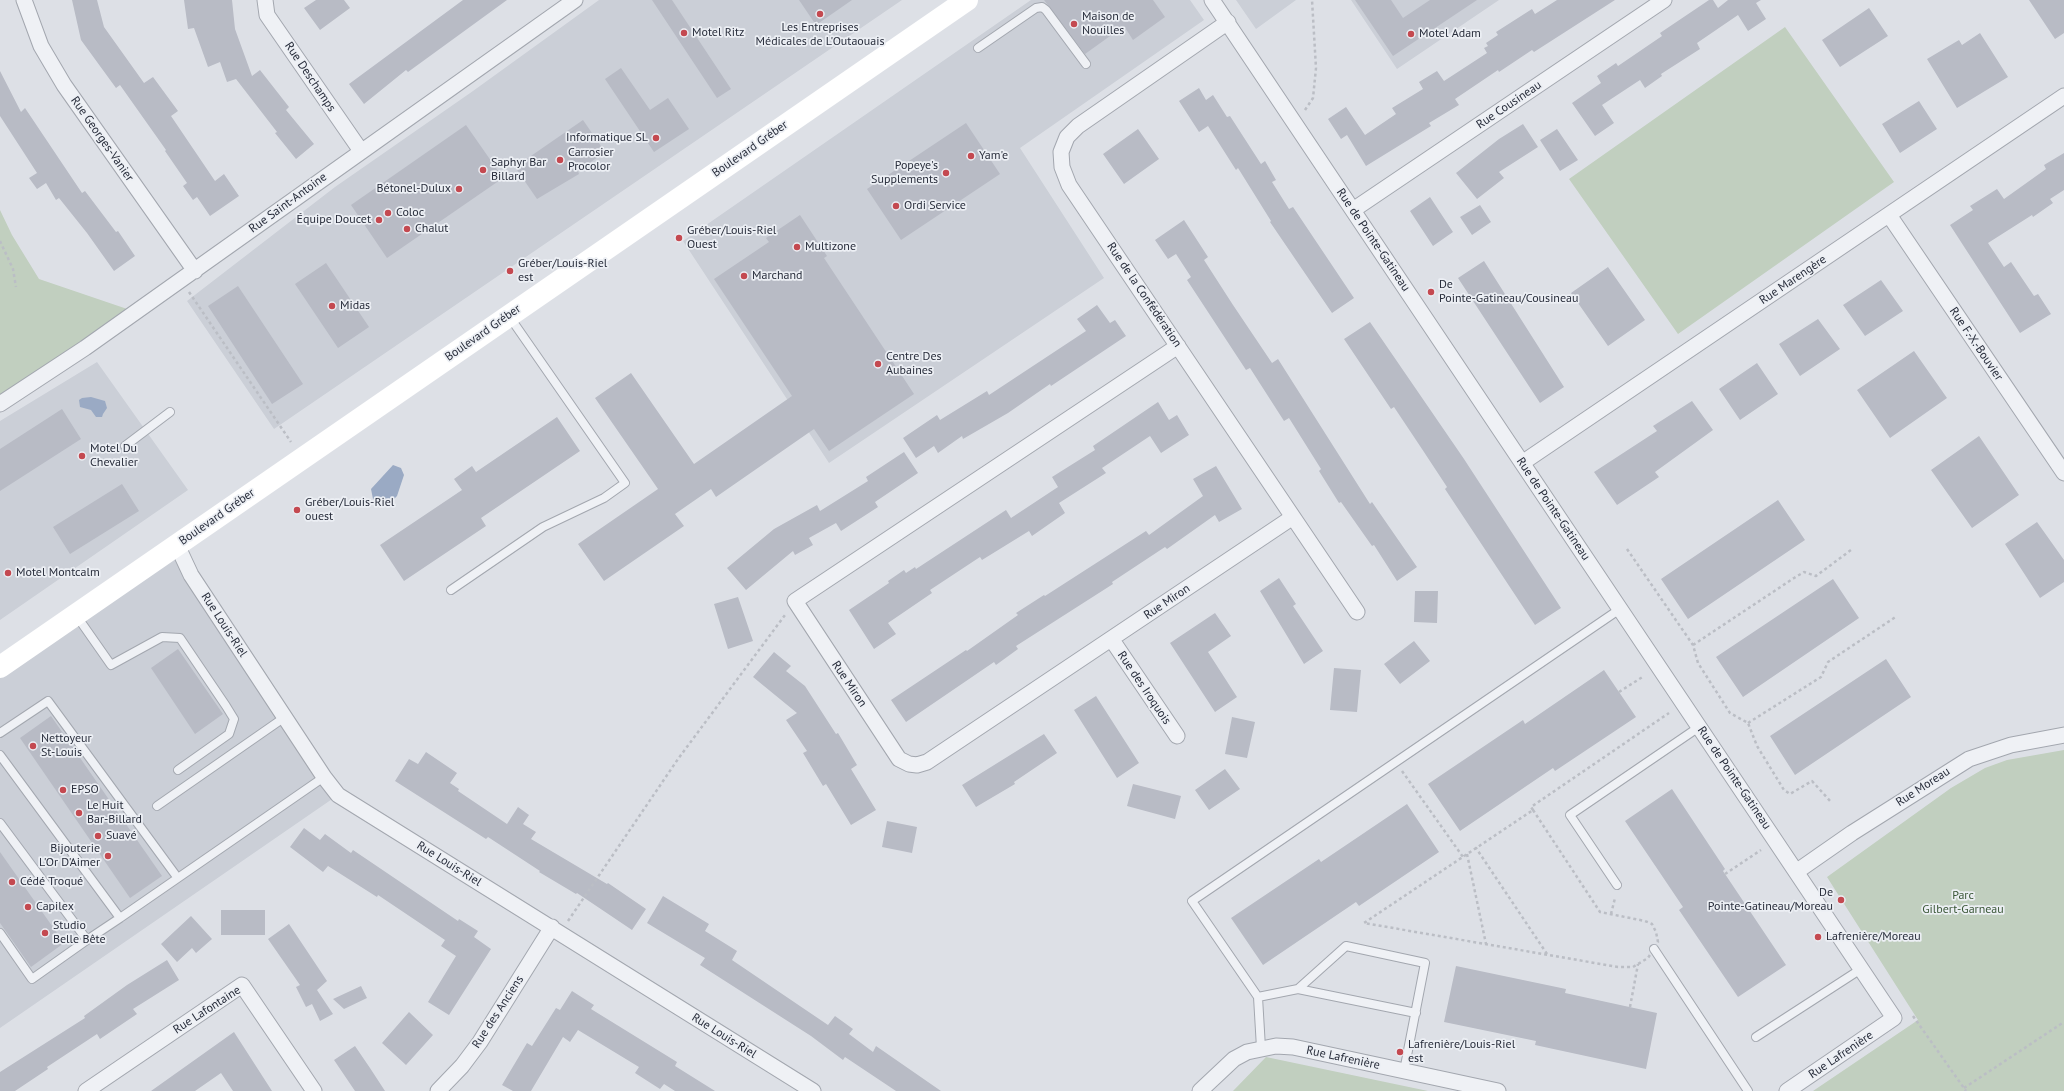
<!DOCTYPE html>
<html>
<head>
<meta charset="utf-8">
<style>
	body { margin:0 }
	canvas { display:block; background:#dde0e6 }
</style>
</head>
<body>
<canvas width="2064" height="1091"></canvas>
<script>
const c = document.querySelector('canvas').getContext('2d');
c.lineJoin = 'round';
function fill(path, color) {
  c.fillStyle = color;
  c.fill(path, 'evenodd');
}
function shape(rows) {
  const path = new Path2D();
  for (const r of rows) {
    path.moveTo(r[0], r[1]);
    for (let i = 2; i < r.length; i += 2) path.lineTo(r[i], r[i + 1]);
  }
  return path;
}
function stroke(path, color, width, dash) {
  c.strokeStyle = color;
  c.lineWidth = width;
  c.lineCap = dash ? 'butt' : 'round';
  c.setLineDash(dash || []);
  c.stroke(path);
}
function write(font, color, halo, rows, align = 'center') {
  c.font = font + ' "PT Sans",sans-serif';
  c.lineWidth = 3.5;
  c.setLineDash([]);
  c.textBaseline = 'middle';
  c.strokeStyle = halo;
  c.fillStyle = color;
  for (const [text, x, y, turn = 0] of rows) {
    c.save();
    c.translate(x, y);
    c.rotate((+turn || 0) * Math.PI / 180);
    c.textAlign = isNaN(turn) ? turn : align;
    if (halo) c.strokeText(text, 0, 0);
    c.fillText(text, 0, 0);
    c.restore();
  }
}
fill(shape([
	[599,0,902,0,274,429,187,301,335,187,473,91],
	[1031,0,1190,0,1204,20,1020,148,1104,278,829,463,683,241],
	[1236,0,1296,0,1256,29],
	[1351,0,1499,0,1397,69],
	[97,362,188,490,0,620,0,421],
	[177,545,338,795,0,1028,0,667]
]), '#cbcfd7');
fill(shape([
	[1785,27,1894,182,1678,334,1569,179],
	[0,210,12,235,39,279,136,312,0,404],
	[2064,750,2064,1091,1813,1091,1918,1020,1827,877,1951,788,1985,768,2007,760],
	[1266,1057,1428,1091,1233,1091]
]), '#c1cfbf');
fill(shape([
	[91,397,105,401,107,408,103,414,102,417,96,417,91,410,80,407,79,400,82,398],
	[393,465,401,468,404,475,397,496,391,502,383,504,373,499,371,489]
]), '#9aaac4');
fill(shape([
	[72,0,97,0,104,27,144,83,153,77,178,111,171,116,215,181,224,174,239,196,210,216,197,197,193,200,183,186,187,183,165,151,166,150,120,85,116,88,81,40],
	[184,0,232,0,235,29,252,76,260,70,289,107,286,110,314,144,296,159,275,133,277,132,236,79,227,82,220,62,208,67,194,28,188,29],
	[316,0,344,0,350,8,320,30,304,8],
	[463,0,507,0,408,72,406,70,364,104,349,84],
	[652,0,672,0,731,89,717,98],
	[799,0,852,0,816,25],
	[1044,0,1153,0,1165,17,1133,40,1124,26,1085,54],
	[1355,0,1391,0,1403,18,1430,0,1477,0,1393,56],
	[1557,0,1615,0,1534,52,1532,50,1499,72,1498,70,1455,99,1459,105,1429,123,1431,126,1366,166,1347,135,1341,139,1328,119,1346,107,1365,135,1396,114,1392,108,1423,89,1419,82,1437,71,1444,81,1487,53,1484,48,1488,46,1486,43,1498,35,1496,32,1532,9,1535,14],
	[1709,0,1713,0,1718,8,1728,0,1761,0,1756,3,1766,19,1748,31,1738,15,1697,43,1700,49,1661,74,1662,76,1645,88,1640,80,1602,105,1614,123,1595,136,1572,103,1601,83,1597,76,1616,63,1618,66,1662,36,1660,33],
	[2029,0,2064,0,2064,33,2055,39],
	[1869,8,1888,36,1840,67,1822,40],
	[1980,33,2008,77,1957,108,1927,59,1959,40,1962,45],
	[621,68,650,110,668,98,689,129,654,152,605,79],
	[0,71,21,112,25,108,82,193,85,191,116,232,118,231,135,256,114,271,87,233,59,198,56,200,46,183,37,189,29,178,37,173,0,116],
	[1199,88,1206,100,1213,95,1227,117,1230,116,1261,164,1265,161,1276,180,1272,182,1289,209,1293,207,1354,298,1332,313,1270,222,1271,221,1238,168,1236,170,1208,126,1199,132,1179,101],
	[1919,101,1937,129,1900,153,1882,124],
	[583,120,605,152,578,171,579,174,537,199,515,167],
	[966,123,1000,174,901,240,867,189],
	[1523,124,1538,147,1499,172,1504,178,1477,199,1456,173,1499,139],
	[466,125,503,178,387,258,351,205],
	[1138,129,1159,159,1124,184,1103,154],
	[1557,129,1578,160,1560,171,1540,140],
	[2064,153,2064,190,2050,199,2053,203,2033,217,2032,215,1988,243,2004,267,2011,262,2034,296,2038,294,2051,314,2020,333,1950,225,1973,210,1970,206,1997,189,2004,199,2046,169,2044,165],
	[1430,197,1453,232,1433,246,1410,211],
	[1480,205,1491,222,1472,235,1460,217],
	[800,215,827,256,824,258,914,394,829,451,814,429,716,497,711,489,675,514,684,526,604,581,578,544,658,489,595,398,631,373,694,464,792,396,714,279,769,242,766,238],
	[1184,220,1208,257,1204,260,1233,305,1272,363,1278,359,1370,504,1372,502,1417,567,1397,581,1374,545,1372,546,1341,502,1339,503,1319,471,1321,469,1289,418,1284,421,1250,368,1246,370,1187,280,1191,277,1176,254,1168,259,1155,240],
	[1484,261,1564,387,1540,403,1458,278],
	[326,263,369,327,338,348,295,284],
	[1608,267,1645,320,1608,346,1571,293],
	[1881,280,1903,311,1865,336,1843,305],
	[238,286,303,384,272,404,208,306],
	[1097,305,1110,323,1115,320,1126,336,1051,386,1050,384,1008,413,963,439,962,436,938,453,934,446,916,458,903,438,937,415,940,420,987,391,989,395,1086,331,1077,319],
	[1818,319,1840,349,1800,376,1779,344],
	[1370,322,1464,459,1561,608,1535,625,1445,489,1447,487,1422,449,1394,407,1391,409,1344,339],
	[1914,351,1947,398,1890,438,1857,390],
	[1757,363,1778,394,1740,420,1719,389],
	[1692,401,1713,430,1655,472,1659,477,1617,505,1594,472,1657,431,1653,426],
	[1158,402,1169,420,1177,415,1189,435,1161,453,1150,436,1102,468,1106,473,1059,503,1065,513,1032,536,1029,531,982,560,980,557,930,590,932,593,888,623,896,634,874,649,849,610,889,583,888,581,904,570,906,573,915,567,916,569,1006,510,1011,518,1058,487,1052,477,1095,450,1093,446],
	[62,409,81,439,0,491,0,449],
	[557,417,580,451,481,518,486,526,404,581,380,545,462,490,454,479,472,466,476,472],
	[1979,436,2019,495,1972,528,1931,470],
	[904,452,918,473,875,502,878,507,841,531,836,523,809,538,813,545,795,555,793,551,746,590,727,568,774,529,817,505,820,511,868,481,866,477],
	[1216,466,1242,509,1219,522,1215,515,1167,549,1165,547,1112,582,1113,584,1016,646,1018,649,996,665,994,662,906,722,891,700,966,650,967,651,1018,615,1016,613,1044,595,1045,596,1146,531,1149,535,1203,496,1193,479],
	[122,484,139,511,70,554,53,527],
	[1778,500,1805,540,1688,619,1661,579],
	[2037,522,2064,560,2064,582,2040,598,2005,544],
	[1279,578,1296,604,1293,606,1323,651,1304,664,1260,591],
	[1833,579,1859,618,1743,697,1716,657],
	[1415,591,1438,591,1437,623,1414,622],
	[738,597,753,641,728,649,714,604],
	[1215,613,1231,636,1208,652,1237,697,1215,712,1170,643],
	[1414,641,1430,661,1400,684,1384,664],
	[178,649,223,714,195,734,151,668],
	[774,652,791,666,786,671,805,686,836,734,838,733,857,765,851,769,876,810,851,825,826,784,823,786,803,753,807,751,786,720,797,713,753,677],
	[1886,659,1911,697,1795,775,1770,736],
	[1334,668,1361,670,1357,712,1330,710],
	[1604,670,1636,717,1555,771,1553,768,1460,831,1428,784,1523,720,1525,724],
	[1096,696,1139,763,1117,778,1074,710],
	[51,716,162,876,130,898,20,738],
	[1232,717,1255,722,1247,758,1225,754],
	[1044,734,1057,753,1014,782,1015,784,976,807,962,785],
	[426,752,457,773,450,783,459,789,458,791,507,824,518,807,529,815,523,824,536,832,531,839,607,884,608,883,646,909,632,930,577,893,576,894,539,872,540,871,488,837,486,839,395,781,409,759,418,764],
	[1225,769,1240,789,1209,810,1195,790],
	[1133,784,1181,796,1175,819,1127,806],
	[1672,789,1725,869,1723,871,1786,965,1738,997,1679,910,1683,907,1625,821],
	[1407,804,1439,852,1359,906,1356,902,1263,965,1231,918,1319,859,1321,862],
	[887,821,917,827,912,853,882,847],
	[304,828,320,840,325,834,351,853,353,850,458,921,459,919,478,931,474,937,491,949,449,1015,428,1002,456,956,441,946,445,940,378,895,377,897,328,866,323,872,290,847],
	[0,852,64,943,31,967,0,923],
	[663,896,709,924,705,931,737,951,732,960,828,1025,835,1016,853,1029,849,1034,873,1052,876,1046,941,1091,896,1091,845,1057,843,1060,811,1036,700,965,705,958,647,923],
	[221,910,265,910,265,935,221,935],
	[191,916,212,939,196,953,192,948,177,962,161,944],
	[289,924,327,981,317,990,333,1014,320,1021,312,1004,306,1007,296,987,300,985,268,939],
	[167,960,179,980,133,1009,137,1014,100,1039,97,1034,47,1067,48,1069,15,1091,0,1091,0,1072,85,1018,84,1016,127,985],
	[1456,966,1566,989,1565,993,1657,1013,1646,1069,1535,1045,1536,1041,1444,1022],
	[361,986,367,998,344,1009,333,999],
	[572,991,594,1005,591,1009,677,1062,675,1066,715,1091,675,1091,664,1084,660,1089,635,1073,639,1067,578,1030,570,1042,563,1037,531,1091,513,1091,502,1085,527,1043,532,1046,556,1008,560,1010],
	[409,1012,433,1035,406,1065,382,1043],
	[234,1032,272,1091,233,1091,221,1073,195,1091,151,1091],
	[355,1046,370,1068,385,1091,355,1091,334,1060]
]), '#b8bbc5');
const lane = shape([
	[978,48,1036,8,1042,7,1046,10,1086,64],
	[125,446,170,412],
	[451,590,543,527,604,498,625,483,509,316],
	[76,615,111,665,162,637,180,638,226,706,234,719,229,734,178,770],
	[0,733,48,701,177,877],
	[0,755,120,918,87,940,0,823],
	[157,806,285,717],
	[1617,885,1570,815,1699,727],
	[120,918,324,777],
	[0,933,32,979,87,940],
	[1654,949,1748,1091],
	[1298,989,1346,946,1425,963,1404,1071],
	[1258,997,1298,989,1416,1013],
	[1756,1037,1861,969],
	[1261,1048,1258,997,1192,901,1620,609]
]);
const street = shape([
	[24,0,41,46,64,85,195,271],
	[265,0,267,15,361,151],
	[1212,0,1894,1018,1787,1091],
	[1228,22,1078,126,1067,137,1061,152,1062,167,1069,185,1357,612],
	[1353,210,1664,0],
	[1889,215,2064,473],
	[1178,346,795,601,899,759,909,764,917,765,927,762,1293,517],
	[0,404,85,348,575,0],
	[1522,463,2064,96],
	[177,545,191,575,324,777,338,795,813,1091],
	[1112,640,1177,736],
	[1796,872,1852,833,1969,759,2011,745,2064,735],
	[86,1091,242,985,314,1091],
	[438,1091,462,1066,480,1042,552,927],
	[1200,1091,1234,1059,1247,1052,1276,1046,1293,1047,1498,1091]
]);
stroke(lane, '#a3a7af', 10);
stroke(street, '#a3a7af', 17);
stroke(shape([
	[1305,110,1313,98,1316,68,1312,0],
	[0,241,13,269,16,287],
	[189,292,291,442],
	[1627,549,1693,645,1698,663,1730,713,1748,723,1757,746,1784,790,1790,794,1812,781,1831,802],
	[1693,645,1794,578,1804,572,1816,576,1851,550],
	[1619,692,1644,676],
	[1748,723,1821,677,1828,662,1897,616],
	[1402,771,1463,857],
	[1533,810,1600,912,1645,921,1652,924,1656,932,1658,942,1648,958,1633,967,1618,967,1364,923,1533,810],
	[1533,810,1531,807,1669,713],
	[1475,849,1476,848,1547,954],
	[1467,854,1486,944],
	[1725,874,1761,850],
	[1611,914,1615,898],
	[568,921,678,759,785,615],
	[1630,1007,1638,964],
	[1913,1016,1966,1091],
	[1964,1088,2064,1022]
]), '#bbbec5', 2.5, [3, 3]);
stroke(lane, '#eff1f5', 8);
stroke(street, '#eff1f5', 15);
stroke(shape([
	[0,667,967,0]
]), '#fff', 22);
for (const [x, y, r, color] of [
	[820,14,4,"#c44950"],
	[1074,24,4,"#c44950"],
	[684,33,4,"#c44950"],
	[1411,34,4,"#c44950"],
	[656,138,4,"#c44950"],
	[971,156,4,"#c44950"],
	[560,160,4,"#c44950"],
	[483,170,4,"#c44950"],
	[946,173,4,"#c44950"],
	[459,189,4,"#c44950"],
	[896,206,4,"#c44950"],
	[388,213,4,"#c44950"],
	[379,220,4,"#c44950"],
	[407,229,4,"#c44950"],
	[679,238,4,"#c44950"],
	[797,247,4,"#c44950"],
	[510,271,4,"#c44950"],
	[744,276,4,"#c44950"],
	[1431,292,4,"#c44950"],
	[332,306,4,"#c44950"],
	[878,364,4,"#c44950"],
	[82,456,4,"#c44950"],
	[297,510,4,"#c44950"],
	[8,573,4,"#c44950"],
	[33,746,4,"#c44950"],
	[63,790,4,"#c44950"],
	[79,813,4,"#c44950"],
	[98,836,4,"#c44950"],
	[108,856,4,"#c44950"],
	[12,882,4,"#c44950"],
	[1841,900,4,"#c44950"],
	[28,907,4,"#c44950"],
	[45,933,4,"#c44950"],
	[1818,937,4,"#c44950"],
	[1400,1052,4,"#c44950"]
]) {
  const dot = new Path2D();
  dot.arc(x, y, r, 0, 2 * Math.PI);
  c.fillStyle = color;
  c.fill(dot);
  stroke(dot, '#eceff4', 1.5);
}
write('12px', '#282d3b', '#eceff4', [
	["Maison de",1082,17],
	["Nouilles",1082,31],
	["Les Entreprises",820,28,"center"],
	["Médicales de L'Outaouais",820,42,"center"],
	["Motel Ritz",692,33],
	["Motel Adam",1419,34],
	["Informatique SL",648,138,"right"],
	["Carrosier",568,153],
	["Procolor",568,167],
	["Yam'e",979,156],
	["Saphyr Bar",491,163],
	["Billard",491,177],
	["Popeye's",938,166,"right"],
	["Supplements",938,180,"right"],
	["Bétonel-Dulux",451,189,"right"],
	["Ordi Service",904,206],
	["Coloc",396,213],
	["Équipe Doucet",371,220,"right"],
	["Chalut",415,229],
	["Gréber/Louis-Riel",687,231],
	["Ouest",687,245],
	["Multizone",805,247],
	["Gréber/Louis-Riel",518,264],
	["est",518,278],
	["Marchand",752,276],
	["De",1439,285],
	["Pointe-Gatineau/Cousineau",1439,299],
	["Midas",340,306],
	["Centre Des",886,357],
	["Aubaines",886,371],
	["Motel Du",90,449],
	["Chevalier",90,463],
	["Gréber/Louis-Riel",305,503],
	["ouest",305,517],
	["Motel Montcalm",16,573],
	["Nettoyeur",41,739],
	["St-Louis",41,753],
	["EPSO",71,790],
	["Le Huit",87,806],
	["Bar-Billard",87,820],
	["Suavé",106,836],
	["Bijouterie",100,849,"right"],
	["L'Or D'Aimer",100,863,"right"],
	["Cédé Troqué",20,882],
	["De",1833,893,"right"],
	["Pointe-Gatineau/Moreau",1833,907,"right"],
	["Capilex",36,907],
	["Studio",53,926],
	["Belle Bête",53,940],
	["Lafrenière/Moreau",1826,937],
	["Lafrenière/Louis-Riel",1408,1045],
	["est",1408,1059]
], 'left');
write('12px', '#282d3b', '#eceff4', [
	["Rue Deschamps",310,77,56],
	["Rue Cousineau",1509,105,-34],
	["Rue Georges-Vanier",102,139,55],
	["Boulevard Gréber",750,149,-35],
	["Rue Saint-Antoine",288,203,-36],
	["Rue de Pointe-Gatineau",1373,240,56],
	["Rue Marengère",1793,280,-34],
	["Rue de la Confédération",1144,295,56],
	["Boulevard Gréber",483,333,-35],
	["Rue F.-X.-Bouvier",1976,344,56],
	["Rue de Pointe-Gatineau",1553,509,56],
	["Boulevard Gréber",217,517,-35],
	["Rue Miron",1167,602,-34],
	["Rue Louis-Riel",224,625,57],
	["Rue Miron",849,684,56],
	["Rue des Iroquois",1144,688,56],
	["Rue de Pointe-Gatineau",1734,778,56],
	["Rue Moreau",1923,787,-33],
	["Rue Louis-Riel",449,864,32],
	["Rue Lafontaine",207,1010,-33],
	["Rue des Anciens",498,1012,-57],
	["Rue Louis-Riel",724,1036,32],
	["Rue Lafrenière",1841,1055,-34],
	["Rue Lafrenière",1343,1058,12]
]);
write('12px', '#395636', '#eceff4', [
	["Parc",1963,896],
	["Gilbert-Garneau",1963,910]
]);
</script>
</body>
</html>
